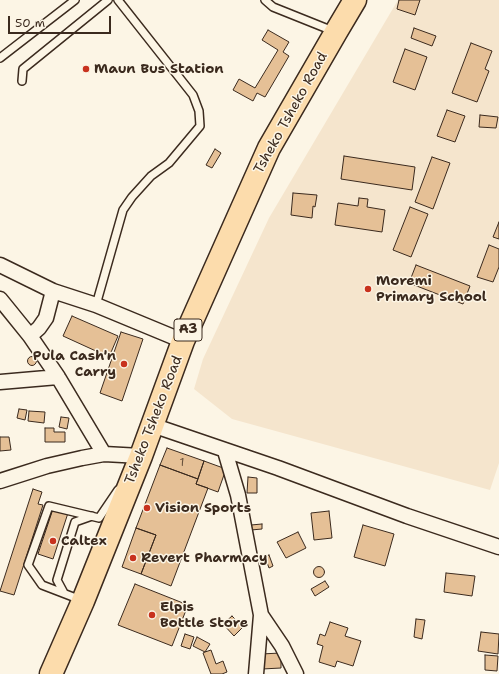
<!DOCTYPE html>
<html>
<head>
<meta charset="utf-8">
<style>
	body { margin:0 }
	#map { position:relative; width:499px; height:674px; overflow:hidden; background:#fcf5e5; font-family:"Shantell Sans",sans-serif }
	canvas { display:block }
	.scale { position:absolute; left:8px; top:16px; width:103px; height:18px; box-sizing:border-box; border:2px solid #3b2a1e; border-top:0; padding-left:5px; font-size:12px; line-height:14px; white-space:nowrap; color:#3b2a1e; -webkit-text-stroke:3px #fcf5e5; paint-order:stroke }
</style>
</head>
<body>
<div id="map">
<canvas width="499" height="674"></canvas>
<div class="scale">50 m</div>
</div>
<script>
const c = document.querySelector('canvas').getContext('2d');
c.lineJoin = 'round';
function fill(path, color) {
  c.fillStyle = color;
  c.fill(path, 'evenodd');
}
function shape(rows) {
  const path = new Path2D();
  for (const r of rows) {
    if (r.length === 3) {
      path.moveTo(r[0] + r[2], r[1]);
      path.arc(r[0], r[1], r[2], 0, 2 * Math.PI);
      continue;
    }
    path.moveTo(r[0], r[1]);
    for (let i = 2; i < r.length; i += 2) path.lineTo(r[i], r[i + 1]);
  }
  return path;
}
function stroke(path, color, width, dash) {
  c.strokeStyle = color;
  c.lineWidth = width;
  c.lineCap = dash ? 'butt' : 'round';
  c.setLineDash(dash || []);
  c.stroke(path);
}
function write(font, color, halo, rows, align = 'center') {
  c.font = font + ' "Shantell Sans",sans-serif';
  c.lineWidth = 3;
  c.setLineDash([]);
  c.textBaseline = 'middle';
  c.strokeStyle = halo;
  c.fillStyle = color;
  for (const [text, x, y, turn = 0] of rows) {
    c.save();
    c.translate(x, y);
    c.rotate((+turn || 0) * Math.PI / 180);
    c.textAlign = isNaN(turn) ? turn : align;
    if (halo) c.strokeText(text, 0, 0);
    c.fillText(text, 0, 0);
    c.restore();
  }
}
fill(shape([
	[398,0,499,0,499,463,490,490,232,419,194,389,203,359,269,218]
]), '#f5e5cd');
const building = shape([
	[399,0,420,0,415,15,397,9,399,0],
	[414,28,436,36,432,46,411,38,414,28],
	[268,30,289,42,283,52,289,56,265,97,257,93,253,101,233,90,239,79,255,88,278,50,262,40,268,30],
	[471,43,492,51,485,69,489,71,477,102,452,93,471,43],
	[405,49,427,57,415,90,393,82,405,49],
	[447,110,465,116,455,142,437,136,447,110],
	[480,115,498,117,496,128,479,127,480,115],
	[215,149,221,153,212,168,206,165,215,149],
	[344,156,415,167,412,190,341,179,344,156],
	[432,157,450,163,433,209,415,202,432,157],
	[293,193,317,195,315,207,313,206,312,218,291,215,293,193],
	[359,198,368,199,367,207,385,210,382,232,335,225,338,203,358,206,359,198],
	[410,207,428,214,411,257,393,250,410,207],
	[499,222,499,239,493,237,499,222],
	[489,245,499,249,499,267,493,282,477,277,489,245],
	[416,265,470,286,463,304,409,283,416,265],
	[72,316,118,336,109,357,63,336,72,316],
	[121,332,143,339,122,401,100,393,121,332],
	[32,361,4.5],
	[19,409,27,410,25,420,17,418,19,409],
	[29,411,45,412,44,423,28,421,29,411],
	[61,417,69,418,67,429,59,427,61,417],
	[45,428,54,428,54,432,65,432,65,442,45,442,45,428],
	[0,437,9,437,11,450,0,451,0,437],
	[167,448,204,461,198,479,160,465,167,448],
	[204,461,226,469,218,492,196,484,204,461],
	[160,465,198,479,196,484,208,488,171,586,141,574,156,535,136,528,160,465],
	[248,477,257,478,257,493,247,493,248,477],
	[33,489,42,492,38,504,43,505,14,595,0,591,33,489],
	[53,509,68,513,53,559,38,554,53,509],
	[329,511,332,538,314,540,311,513,329,511],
	[262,524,262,529,251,530,251,525,262,524],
	[363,525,394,534,385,566,354,557,363,525],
	[136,528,156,535,141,574,122,567,136,528],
	[298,532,306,548,286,558,277,542,298,532],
	[269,555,273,566,269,568,265,557,269,555],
	[319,572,5.5],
	[446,573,475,576,472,596,444,592,446,573],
	[325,581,329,587,315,596,311,589,325,581],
	[135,584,188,605,172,646,118,625,135,584],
	[232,616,243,627,234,636,223,624,232,616],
	[416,619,425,620,422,639,414,637,416,619],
	[330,622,348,628,345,636,361,641,353,666,337,661,335,667,319,662,323,646,317,644,320,634,325,636,330,622],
	[481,632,499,634,498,654,478,651,481,632],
	[185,634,194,637,190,649,181,646,185,634],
	[197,637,210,644,205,652,211,650,216,664,223,661,227,672,222,674,211,674,203,653,205,652,193,646,197,637],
	[281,653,281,668,262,669,261,654,281,653],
	[485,655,498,656,497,671,485,670,485,655]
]);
fill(building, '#e5c096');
stroke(building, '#3b2a1e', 1);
const lane = shape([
	[265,0,273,7,333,31],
	[0,58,75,0],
	[22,81,23,69,108,0],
	[96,305,123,210,132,197,151,176,169,163,200,126,199,111,193,95,118,0],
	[64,593,57,580,75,522,92,516],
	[81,600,42,585,28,565,49,506,99,518,118,490]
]);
const street = shape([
	[0,265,53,291,96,305,183,341],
	[0,299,30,336,39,328,46,318,53,291],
	[30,336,58,377,104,454],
	[0,382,58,377],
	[152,425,278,468,407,516,499,547],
	[225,451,238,495,261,615,256,674],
	[0,481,47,466,82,458,104,454,141,456],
	[261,615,282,646,296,674]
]);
const highway = shape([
	[51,674,83,601,141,456,183,341,269,148,336,32,355,0]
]);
stroke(lane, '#3b2a1e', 10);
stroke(street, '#3b2a1e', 17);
stroke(highway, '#3b2a1e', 25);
stroke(lane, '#fcf5e5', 7);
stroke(street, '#fcf5e5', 14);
stroke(highway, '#fcdcac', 22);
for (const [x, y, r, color] of [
	[86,69,4,"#c8321e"],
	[368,289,4,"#c8321e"],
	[124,364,4,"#c8321e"],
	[147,508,4,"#c8321e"],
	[53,541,4,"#c8321e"],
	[133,558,4,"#c8321e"],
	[152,615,4,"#c8321e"]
]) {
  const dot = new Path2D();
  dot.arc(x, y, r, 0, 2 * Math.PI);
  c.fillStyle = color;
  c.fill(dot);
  stroke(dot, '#fcf5e5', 1.5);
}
write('12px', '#66503c', null, [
	["1",182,463]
]);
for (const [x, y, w] of [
	[188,330,28]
]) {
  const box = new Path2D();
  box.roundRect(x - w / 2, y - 11, w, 22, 3);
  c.fillStyle = '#fcf5e5';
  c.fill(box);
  stroke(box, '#3b2a1e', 1);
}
write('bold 13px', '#3b2a1e', null, [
	["A3",188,330]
]);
write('bold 14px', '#3b2a1e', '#fcf5e5', [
	["Maun Bus Station",94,69],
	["Moremi",376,281],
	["Primary School",376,297],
	["Pula Cash'n",116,356,"right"],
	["Carry",116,372,"right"],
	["Vision Sports",155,508],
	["Caltex",61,541],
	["Revert Pharmacy",141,558],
	["Elpis",160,607],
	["Bottle Store",160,623]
], 'left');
write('14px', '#3b2a1e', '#fcf5e5', [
	["Tsheko Tsheko Road",291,113,-61],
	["Tsheko Tsheko Road",154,420,-69]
]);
</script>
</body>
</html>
